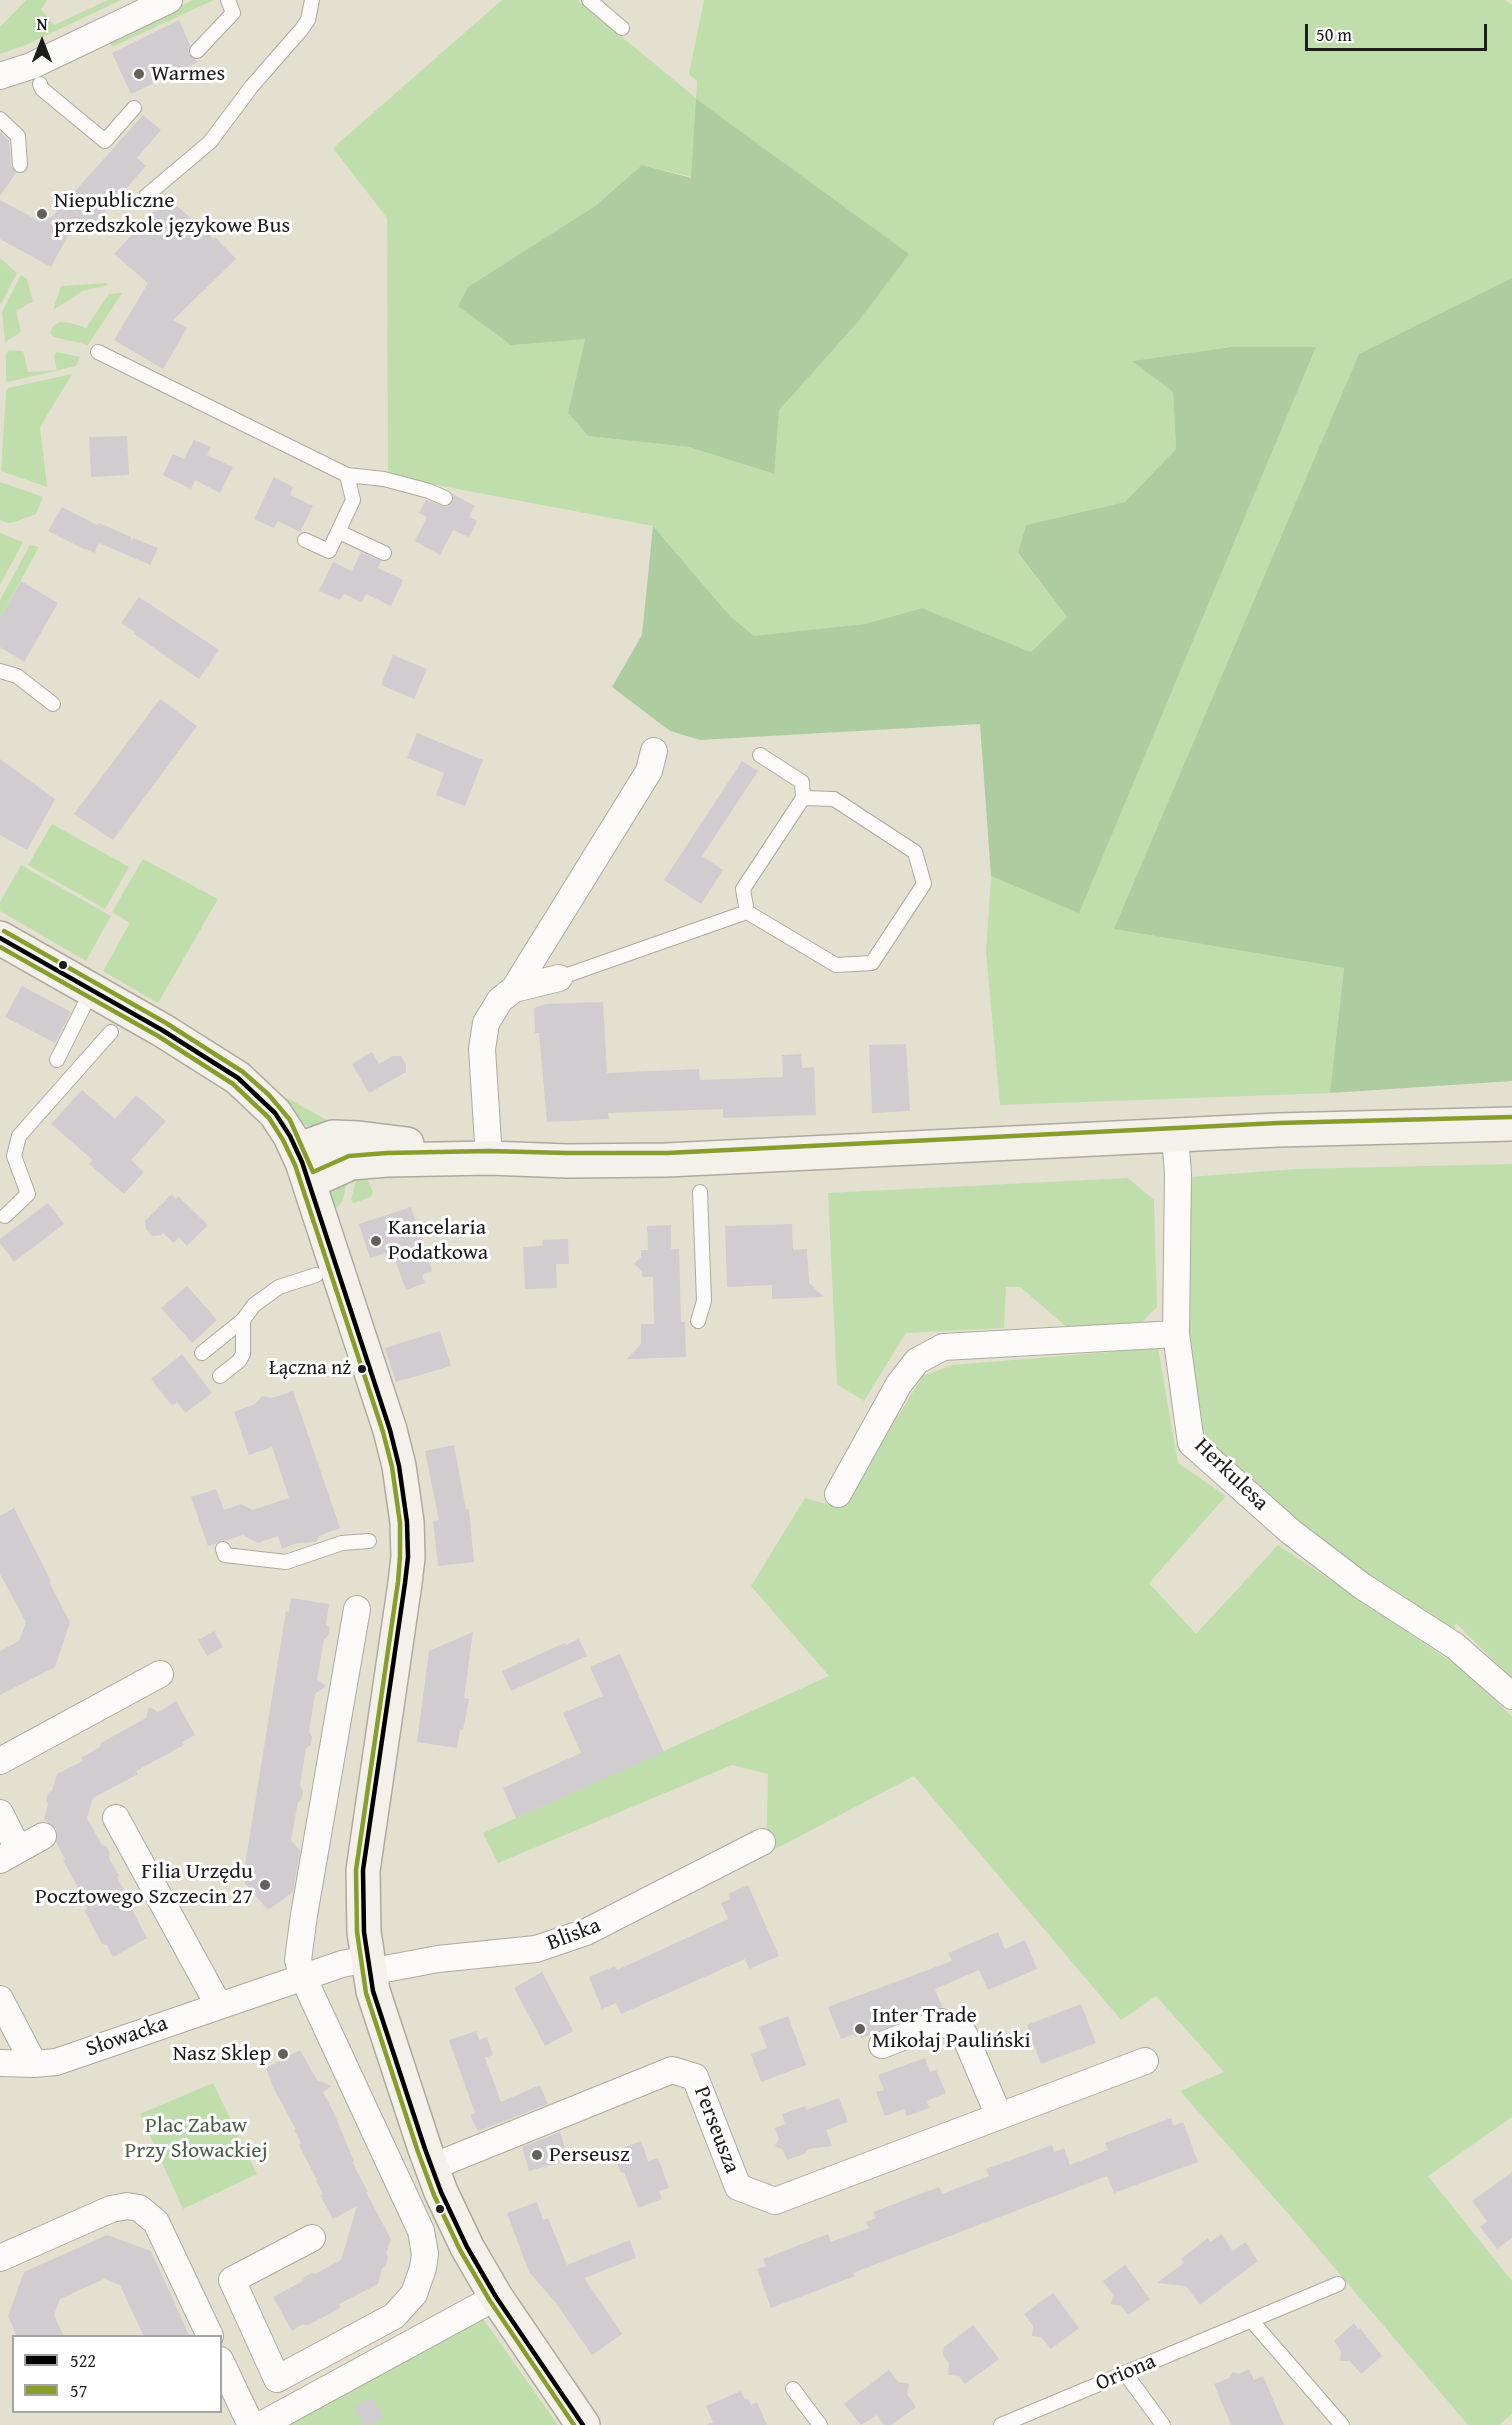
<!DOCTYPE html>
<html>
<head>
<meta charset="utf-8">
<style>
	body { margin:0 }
	#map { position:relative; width:1512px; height:2425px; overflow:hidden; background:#e4e0cf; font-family:"Gentium Book Plus",serif }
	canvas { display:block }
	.legend { position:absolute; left:12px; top:2335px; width:210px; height:78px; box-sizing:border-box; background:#fff; border:2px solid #a4a4a4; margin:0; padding:8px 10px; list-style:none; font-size:18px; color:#1c1c1c }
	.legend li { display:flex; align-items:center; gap:12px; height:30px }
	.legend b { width:30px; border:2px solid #a4a4a4 }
	.north { position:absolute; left:12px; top:12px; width:60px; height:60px; -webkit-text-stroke:4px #fff; paint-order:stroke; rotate:0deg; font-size:16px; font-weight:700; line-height:24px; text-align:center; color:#1c1c1c }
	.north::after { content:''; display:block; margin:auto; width:21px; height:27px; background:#1c1c1c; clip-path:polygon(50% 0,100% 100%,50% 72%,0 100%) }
	.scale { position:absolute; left:1305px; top:24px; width:182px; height:27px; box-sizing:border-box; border:3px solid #1c1c1c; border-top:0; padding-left:8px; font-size:18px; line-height:21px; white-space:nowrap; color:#1c1c1c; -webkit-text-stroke:4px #fff; paint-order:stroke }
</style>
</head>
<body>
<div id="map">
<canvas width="1512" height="2425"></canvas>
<ul class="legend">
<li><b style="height:8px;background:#000"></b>522</li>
<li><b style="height:8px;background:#879d2d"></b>57</li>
</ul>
<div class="north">N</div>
<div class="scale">50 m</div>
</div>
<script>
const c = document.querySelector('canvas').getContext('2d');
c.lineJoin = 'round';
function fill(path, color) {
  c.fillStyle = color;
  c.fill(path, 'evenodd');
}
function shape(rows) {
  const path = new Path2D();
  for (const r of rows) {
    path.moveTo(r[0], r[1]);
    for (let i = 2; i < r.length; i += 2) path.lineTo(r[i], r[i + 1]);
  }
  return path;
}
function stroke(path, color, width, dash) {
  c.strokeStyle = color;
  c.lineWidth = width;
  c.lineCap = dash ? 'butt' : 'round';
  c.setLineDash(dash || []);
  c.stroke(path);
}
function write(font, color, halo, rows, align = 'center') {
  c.font = font + ' "Gentium Book Plus",serif';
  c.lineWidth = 6;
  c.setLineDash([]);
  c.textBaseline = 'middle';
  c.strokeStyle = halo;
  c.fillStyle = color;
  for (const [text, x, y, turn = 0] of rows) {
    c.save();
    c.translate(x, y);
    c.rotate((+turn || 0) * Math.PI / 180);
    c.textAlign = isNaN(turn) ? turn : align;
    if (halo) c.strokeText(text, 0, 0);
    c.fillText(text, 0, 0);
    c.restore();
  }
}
fill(shape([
	[26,0,47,0,41,9,54,25,108,0,121,0,28,44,0,54,0,27],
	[193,0,214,0,112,47,109,40],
	[502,0,577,0,696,98,697,81,689,74,704,0,1505,0,1512,5,1512,282,1115,929,1344,968,1330,1093,1000,1105,986,952,991,876,1079,912,1316,347,1231,347,1133,361,1173,392,1176,449,1125,502,1026,525,1018,554,1067,617,1031,652,922,608,865,624,754,637,730,616,653,526,426,483,388,473,387,218,333,148],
	[642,165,692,177,909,254,858,322,778,410,773,474,689,447,588,436,568,413,585,339,468,287,595,206],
	[0,258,17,273,1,304,0,301],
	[21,275,27,279,33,302,24,305,24,307,16,310,21,332,5,342,2,312],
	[108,283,107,285,83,291,53,310,61,286],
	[122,293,88,345,54,337,50,333,53,326,60,322,71,323,86,328,109,294],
	[9,350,23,351,28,372,57,370,54,356,56,352,80,357,76,366,8,382,6,381,6,354],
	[72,374,40,427,47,487,1,471,6,391,8,388],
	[0,482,43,497,36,514,15,522,8,523,0,520],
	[0,533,23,542,0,585],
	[30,545,39,547,0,618,0,600],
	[52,824,129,867,105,909,28,865],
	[143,859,218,899,158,1003,103,971,130,923,112,912],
	[21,865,111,916,86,961,0,911,0,902],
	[280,1096,289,1099,334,1124,312,1129,301,1122],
	[1512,1164,1512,1679,1456,1623,1454,1635,1313,1537,1200,1440,1188,1361,1189,1177,1296,1169],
	[365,1175,373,1192,371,1197,354,1203,351,1200,357,1176],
	[348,1177,343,1200,338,1207,330,1211,327,1196,332,1182],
	[1128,1178,1154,1200,1157,1307,1139,1325,1068,1328,1020,1287,1006,1287,1004,1328,906,1333,864,1401,837,1384,828,1193],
	[1158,1348,1178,1463,1226,1496,1149,1583,1196,1634,1278,1545,1468,1673,1512,1717,1512,2117,1428,2176,1512,2281,1512,2414,1499,2425,1468,2425,1298,2225,1180,2091,1224,2072,1156,1996,1121,2020,914,1776,766,1854,768,1774,732,1765,498,1863,483,1833,829,1676,751,1586,805,1498,836,1507,858,1480,923,1376,952,1365],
	[213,2083,257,2174,183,2209,140,2114],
	[483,2319,558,2425,282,2425,326,2401]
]), '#bfdeac');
fill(shape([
	[696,99,909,254,858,322,779,410,774,474,689,447,588,436,568,413,585,339,511,345,458,306,468,287,595,206,642,165,691,178],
	[1512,278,1512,1081,1330,1093,1344,968,1114,929,1359,354],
	[1231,347,1316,347,1079,913,991,876,980,724,700,740,670,731,612,687,642,635,653,526,730,616,754,636,865,624,922,608,1031,652,1067,617,1018,553,1026,525,1125,502,1176,449,1173,392,1132,361]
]), '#adcca0');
fill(shape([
	[179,20,190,45,189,54,198,62,131,94,112,53],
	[143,115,161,130,137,158,146,166,89,231,76,220,51,267,0,239,0,200,41,222,45,215,51,218],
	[0,131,9,140,11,166,16,173,0,196],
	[167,197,214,239,215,237,236,259,173,320,187,328,163,369,114,340,148,283,114,254],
	[127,436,129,475,91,477,89,437],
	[194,440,211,447,207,455,233,467,220,493,195,480,191,489,163,475,173,454,184,459],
	[274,477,293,487,290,495,313,506,300,532,278,521,274,528,254,519],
	[453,494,475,506,469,517,477,521,469,537,453,530,440,555,415,541,427,517,419,513,426,500,447,507,453,502],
	[62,507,97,525,99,523,131,537,131,542,133,538,158,548,150,565,99,543,94,553,86,549,86,550,48,531],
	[361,552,381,561,378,568,403,580,391,606,366,594,362,602,344,594,340,600,319,591,333,562,352,571],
	[21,581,58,603,24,662,0,647,0,618],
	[139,597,219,650,199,679,134,634,135,632,121,623],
	[393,655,427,669,414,699,381,685],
	[160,699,197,726,113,840,74,814],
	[417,733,483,760,465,806,436,795,444,773,407,758],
	[0,759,55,799,27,850,0,835],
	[742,761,758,771,702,856,723,870,701,904,664,880],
	[22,986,71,1012,55,1043,5,1017],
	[603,1002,607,1073,699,1069,700,1080,783,1077,782,1055,801,1054,802,1068,814,1067,816,1115,723,1118,723,1109,608,1113,609,1119,547,1122,539,1033,535,1033,534,1008,546,1004],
	[906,1044,910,1111,872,1113,869,1045],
	[372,1052,379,1064,393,1056,401,1056,406,1064,406,1072,369,1093,352,1064],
	[82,1090,115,1119,136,1095,166,1121,131,1160,144,1172,124,1194,89,1164,93,1160,51,1124],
	[172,1194,176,1199,178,1196,208,1225,187,1246,179,1237,174,1243,163,1233,161,1235,152,1236,146,1229,145,1221],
	[48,1203,64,1224,14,1262,0,1243,0,1239],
	[411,1207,432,1271,422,1275,425,1283,406,1290,392,1251,370,1258,359,1224],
	[792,1224,793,1250,807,1249,809,1283,824,1297,772,1299,772,1285,727,1287,725,1226],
	[671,1225,671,1249,679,1249,681,1322,685,1322,686,1357,627,1359,641,1344,641,1324,654,1324,653,1277,642,1277,642,1271,634,1264,641,1257,641,1250,648,1250,647,1226],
	[568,1239,569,1264,556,1264,557,1288,525,1289,523,1247,543,1246,542,1240],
	[187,1286,217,1320,192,1343,161,1308],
	[440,1331,451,1366,396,1382,385,1348],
	[182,1354,212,1393,185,1413,177,1402,172,1406,151,1379],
	[293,1391,340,1528,319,1536,316,1542,297,1543,282,1549,278,1536,258,1543,243,1535,208,1546,191,1497,216,1489,224,1510,241,1504,253,1510,289,1498,272,1447,249,1455,234,1412,255,1404,262,1396,272,1398],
	[454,1445,466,1510,469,1509,474,1562,438,1566,433,1521,439,1520,425,1451],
	[14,1508,51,1581,49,1582,70,1622,55,1667,0,1695,0,1651,19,1641,26,1622,0,1574,0,1516],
	[291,1598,329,1604,326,1624,330,1628,328,1636,324,1639,317,1679,326,1686,315,1694,309,1732,312,1737,311,1745,306,1748,300,1786,303,1791,302,1799,298,1802,291,1840,300,1851,293,1892,268,1910,245,1883,248,1870,245,1865,286,1611,289,1612],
	[214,1631,223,1647,207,1656,198,1640],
	[473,1632,464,1698,469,1699,463,1730,460,1730,457,1748,417,1742,429,1651],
	[579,1639,587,1656,511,1691,502,1671,565,1643,566,1645],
	[620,1654,664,1752,516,1818,503,1788,581,1753,563,1713,603,1696,590,1667],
	[176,1701,195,1735,182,1742,184,1745,136,1771,138,1774,93,1798,87,1818,102,1845,107,1847,110,1854,109,1858,119,1876,117,1877,132,1904,131,1908,147,1938,113,1957,107,1945,102,1944,84,1910,87,1909,80,1896,82,1895,63,1860,65,1859,56,1842,56,1829,44,1819,48,1804,46,1799,49,1792,52,1791,57,1774,83,1761,81,1758,100,1747,101,1743,146,1718,149,1707,158,1712],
	[748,1885,779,1956,749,1969,745,1959,621,2014,616,2003,602,2009,589,1977,615,1966,617,1970,728,1919,721,1903,730,1899,728,1894],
	[998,1932,1005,1949,1025,1940,1037,1969,988,1990,979,1970,935,1989,942,2007,861,2038,860,2036,855,2037,854,2034,841,2039,828,2007,952,1961,948,1953],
	[542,1972,573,2031,545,2046,514,1988],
	[1081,2004,1096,2043,1041,2064,1027,2025],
	[788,2016,806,2065,761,2082,751,2054,767,2048,759,2027],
	[476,2031,479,2040,487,2037,493,2055,485,2058,501,2102,540,2085,548,2104,478,2131,470,2115,475,2113,449,2040],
	[300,2050,317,2080,332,2086,323,2092,334,2113,354,2162,352,2162,368,2192,366,2192,391,2239,386,2253,388,2257,386,2266,382,2268,378,2284,339,2304,341,2307,333,2312,308,2325,303,2324,292,2331,273,2297,303,2281,304,2277,312,2273,315,2274,341,2260,357,2206,333,2219,320,2195,323,2194,316,2181,317,2180,299,2145,301,2143,294,2130,296,2130,272,2085,266,2068],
	[925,2058,930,2072,936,2070,946,2093,927,2101,929,2108,907,2116,904,2109,885,2116,876,2092,884,2090,878,2075],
	[839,2098,848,2122,826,2130,832,2146,808,2149,804,2154,787,2160,783,2150,775,2146,779,2139,775,2128,785,2124,782,2114,805,2106,806,2110],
	[1171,2118,1173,2126,1183,2122,1198,2162,1114,2193,1107,2176,853,2273,855,2276,771,2308,757,2269,766,2266,763,2259,828,2234,831,2242,869,2228,866,2222,876,2218,873,2212,939,2187,942,2194,968,2184,989,2176,986,2169,1052,2145,1054,2152,1064,2148,1070,2165,1108,2150,1105,2143],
	[560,2132,569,2160,529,2171,522,2147],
	[641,2141,648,2161,658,2158,669,2188,659,2191,662,2199,638,2208,624,2172,621,2173,613,2152],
	[1512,2172,1512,2238,1497,2249,1480,2227,1487,2221,1472,2201],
	[537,2202,543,2220,548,2218,567,2265,630,2240,636,2258,584,2278,622,2334,592,2355,556,2303,529,2272,507,2213],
	[1221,2234,1233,2251,1245,2242,1258,2261,1200,2305,1186,2286,1157,2283,1184,2263,1181,2259,1195,2248,1208,2238,1211,2242],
	[107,2235,151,2251,190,2337,144,2337,120,2285,104,2279,60,2299,54,2315,64,2337,17,2337,8,2316,24,2272],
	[1125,2265,1150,2299,1128,2315,1121,2306,1111,2304,1113,2295,1103,2281],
	[1053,2293,1079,2328,1051,2349,1041,2337,1032,2336,1033,2326,1024,2314],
	[1354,2323,1358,2329,1360,2328,1382,2356,1361,2374,1350,2361,1340,2361,1341,2351,1334,2341],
	[973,2325,999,2359,965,2384,959,2376,948,2375,949,2363,943,2355,944,2347],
	[1249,2369,1254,2380,1263,2376,1284,2425,1231,2425,1214,2384,1229,2378,1233,2372,1239,2374],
	[889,2370,898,2382,909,2384,907,2394,916,2407,891,2425,884,2425,877,2415,861,2425,844,2404],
	[741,2391,745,2400,748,2399,751,2405,757,2402,767,2425,706,2425,713,2422,706,2406],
	[371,2397,384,2417,370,2425,365,2425,354,2408]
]), '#d0ccd0');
const lane = shape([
	[589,0,622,28],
	[197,51,233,13,228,0],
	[40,84,42,89,105,141,134,108],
	[0,119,18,136,20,165],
	[146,196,210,142,252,86,301,30,308,20,312,0],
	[98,352,347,475,353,500,329,551,305,540],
	[347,475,384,479,429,491,445,498],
	[339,532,384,553],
	[0,671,17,676,53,704],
	[747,912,836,965,872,963,924,884,915,852,834,799,803,798,802,782,760,755],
	[559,978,747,912,743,889,803,798],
	[57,1060,92,990],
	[5,1216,28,1194,14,1156,19,1136,111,1032],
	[698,1321,704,1301,700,1192],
	[202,1353,243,1320],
	[220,1376,239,1361,243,1354,243,1320,254,1305,279,1287,316,1275],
	[223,1549,225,1555,286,1562,342,1543,369,1541],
	[1251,2320,1342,2425],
	[1125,2373,1163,2425],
	[793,2389,820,2425],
	[1001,2425,1338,2284]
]);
const street = shape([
	[0,76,31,66,169,0],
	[514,989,649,771,654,751],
	[1175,1135,1178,1174,1176,1334,1191,1443,1291,1532,1362,1586,1455,1646,1512,1696],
	[489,1158,482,1049,486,1023,500,1000,514,989,559,978],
	[838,1494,899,1384,917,1361,943,1347,1176,1334],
	[0,1761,160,1674],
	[0,1813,18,1849],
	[116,1818,219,2006],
	[0,1860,43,1836],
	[369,1972,438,1959,536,1949,586,1932,762,1842],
	[0,1999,34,2064],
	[882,2045,942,2022,964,2034,999,2116],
	[0,2063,34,2064,56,2062,342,1964,367,1959],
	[432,2167,672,2070,695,2077,738,2187,775,2201,1145,2061],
	[312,2238,232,2280,277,2379,394,2316,414,2294,423,2268,425,2254,421,2231,303,1977,298,1960,304,1915,357,1609],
	[0,2258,111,2209,127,2206,139,2208,156,2222,210,2336],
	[220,2360,251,2425],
	[261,2425,496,2297]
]);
const secondary = shape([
	[0,938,162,1030,238,1078,275,1113,290,1136,302,1162,390,1430,399,1466,407,1522,408,1557,405,1583,363,1870,364,1932,373,1991,425,2149,441,2192,467,2247,496,2297,583,2425],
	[297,1150,333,1137,359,1138,407,1144],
	[309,1182,351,1163,387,1160,489,1158,567,1161,667,1160,1278,1130,1512,1124]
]);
stroke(lane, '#acaa9f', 16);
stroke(street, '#acaa9f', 28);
stroke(secondary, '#acaa9f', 36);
stroke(lane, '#fbfaf8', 14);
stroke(street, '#fbfaf8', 26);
stroke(secondary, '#f4f1ea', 33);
stroke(shape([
	[0,938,162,1030,238,1078,275,1113,290,1136,302,1162,390,1430,399,1466,407,1522,408,1557,405,1583,363,1870,364,1932,373,1991,425,2149,441,2192,467,2247,496,2297,583,2425]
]), '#000', 4.5);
stroke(shape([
	[0,947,158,1036,233,1084,269,1118,283,1140,295,1165,383,1432,392,1467,400,1523,400,1557,398,1582,356,1870,357,1932,366,1993,418,2152,434,2195,460,2250,490,2301,574,2425]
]), '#879d2d', 4.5);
stroke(shape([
	[4,931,166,1023,243,1072,269,1095,290,1120,313,1172,349,1156,387,1153,489,1151,567,1153,667,1153,1278,1123,1512,1117]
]), '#879d2d', 4.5);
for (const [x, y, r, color] of [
	[139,74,6,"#62615b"],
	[42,214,6,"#62615b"],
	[63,965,5,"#1c1c1c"],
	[376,1241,6,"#62615b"],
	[362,1369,5,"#1c1c1c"],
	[265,1885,6,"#62615b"],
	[860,2029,6,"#62615b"],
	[283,2054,6,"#62615b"],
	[537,2155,6,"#62615b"],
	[440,2209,5,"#1c1c1c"]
]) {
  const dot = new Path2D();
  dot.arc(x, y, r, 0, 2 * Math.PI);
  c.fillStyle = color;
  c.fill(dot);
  stroke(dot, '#fff', 2);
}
write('20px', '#1c1c1c', '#fff', [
	["Łączna nż",351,1369]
], 'right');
write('22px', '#1c1c1c', '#fff', [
	["Warmes",151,74],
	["Niepubliczne",54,201],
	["przedszkole językowe Bus",54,226],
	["Kancelaria",388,1228],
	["Podatkowa",388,1253],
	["Filia Urzędu",253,1872,"right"],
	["Pocztowego Szczecin 27",253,1897,"right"],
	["Inter Trade",872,2016],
	["Mikołaj Pauliński",872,2041],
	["Nasz Sklep",271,2054,"right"],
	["Perseusz",549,2155]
], 'left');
write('22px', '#1c1c1c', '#fff', [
	["Herkulesa",1231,1475,44],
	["Bliska",574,1935,-21],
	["Słowacka",127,2037,-19],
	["Perseusza",716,2130,69],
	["Oriona",1126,2373,-23]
]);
write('22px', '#4b5f44', '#fff', [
	["Plac Zabaw",196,2126],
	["Przy Słowackiej",196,2151]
]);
</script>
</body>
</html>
